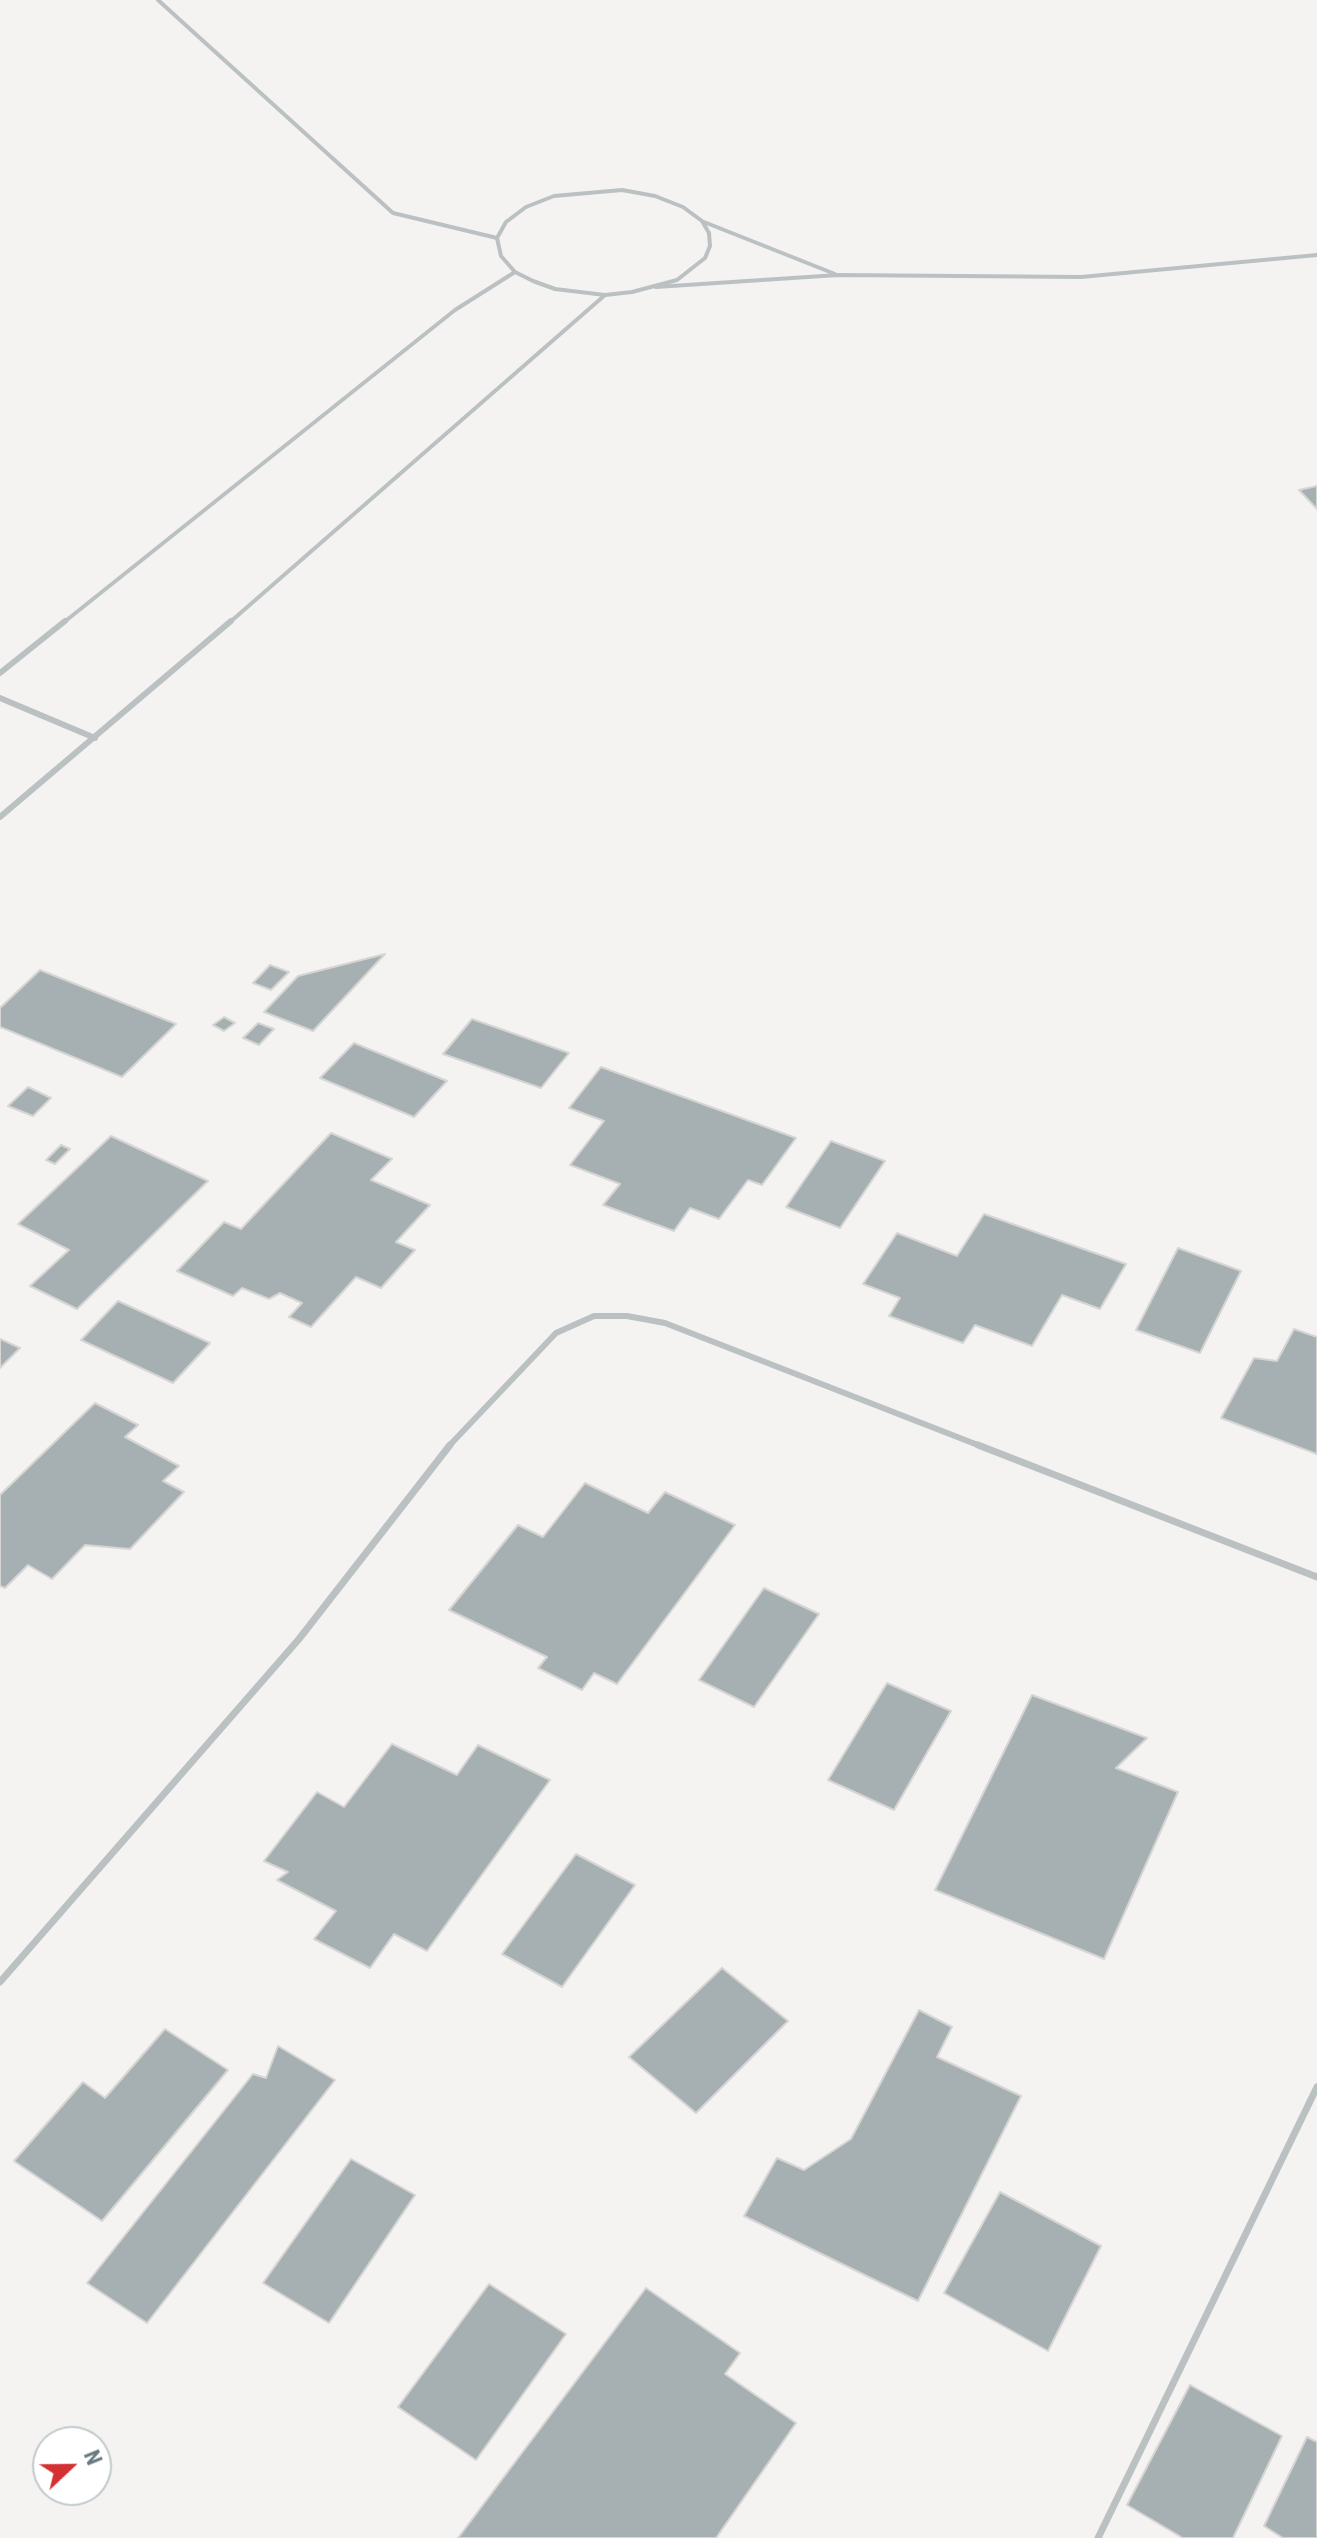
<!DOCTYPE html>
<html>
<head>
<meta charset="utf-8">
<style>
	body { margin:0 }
	#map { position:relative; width:1317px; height:2538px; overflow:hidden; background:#f4f3f1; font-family:"Roboto Condensed",sans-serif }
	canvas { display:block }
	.north { position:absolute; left:32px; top:2426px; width:80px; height:80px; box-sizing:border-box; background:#fff; border:2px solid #c2cacc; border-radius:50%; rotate:68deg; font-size:22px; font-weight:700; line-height:32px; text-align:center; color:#667a7f }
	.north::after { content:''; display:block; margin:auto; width:28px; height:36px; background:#d43134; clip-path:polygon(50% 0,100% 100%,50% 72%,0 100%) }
</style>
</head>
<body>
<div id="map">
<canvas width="1317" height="2538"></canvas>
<div class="north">N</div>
</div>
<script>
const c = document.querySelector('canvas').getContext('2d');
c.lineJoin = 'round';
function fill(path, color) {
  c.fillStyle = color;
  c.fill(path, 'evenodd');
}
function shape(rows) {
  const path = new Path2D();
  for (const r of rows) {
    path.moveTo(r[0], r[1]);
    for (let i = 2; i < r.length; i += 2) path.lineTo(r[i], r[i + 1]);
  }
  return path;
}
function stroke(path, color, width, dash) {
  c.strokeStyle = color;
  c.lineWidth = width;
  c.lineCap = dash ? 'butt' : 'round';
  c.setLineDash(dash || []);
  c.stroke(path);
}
const building = shape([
	[1317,486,1317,509,1299,490,1317,486],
	[385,954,313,1031,264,1012,298,976,385,954],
	[270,965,289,972,271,990,253,983,270,965],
	[40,970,176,1024,122,1077,0,1027,0,1008,40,970],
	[224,1017,235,1023,224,1031,213,1025,224,1017],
	[472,1019,569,1053,541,1088,443,1054,472,1019],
	[258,1023,274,1029,259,1045,243,1038,258,1023],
	[354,1043,447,1081,414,1117,320,1078,354,1043],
	[601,1067,796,1138,762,1185,748,1180,719,1219,690,1208,674,1231,603,1205,620,1184,570,1165,604,1121,569,1108,601,1067],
	[28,1087,51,1098,33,1116,8,1106,28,1087],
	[331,1133,392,1159,371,1180,430,1205,396,1242,415,1250,381,1288,356,1277,311,1327,289,1317,302,1303,280,1293,269,1299,242,1288,233,1296,177,1271,224,1222,241,1229,331,1133],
	[111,1136,208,1181,77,1309,30,1286,69,1250,18,1224,111,1136],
	[831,1141,885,1161,840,1228,786,1207,831,1141],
	[61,1145,70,1149,55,1164,46,1160,61,1145],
	[984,1214,1126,1264,1100,1309,1062,1295,1032,1346,975,1325,963,1343,889,1316,900,1298,863,1284,897,1233,957,1256,984,1214],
	[1178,1248,1241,1271,1200,1353,1136,1330,1178,1248],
	[118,1301,210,1343,173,1383,81,1340,118,1301],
	[1294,1329,1317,1337,1317,1454,1221,1418,1254,1358,1277,1361,1294,1329],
	[0,1339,20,1348,0,1368,0,1339],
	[95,1403,138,1425,125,1437,179,1466,163,1481,184,1492,130,1549,85,1545,52,1579,28,1565,5,1588,0,1586,0,1495,95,1403],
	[585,1483,648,1513,665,1492,735,1525,617,1684,594,1673,582,1690,538,1668,547,1657,449,1610,518,1525,543,1537,585,1483],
	[764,1588,819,1614,754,1707,699,1680,764,1588],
	[887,1683,951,1711,894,1810,828,1780,887,1683],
	[1032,1695,1147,1738,1116,1768,1178,1792,1104,1959,935,1890,1032,1695],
	[392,1744,457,1775,478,1745,550,1780,427,1951,394,1934,370,1968,314,1939,336,1911,277,1880,288,1872,264,1861,317,1792,344,1807,392,1744],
	[576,1854,635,1885,562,1987,502,1954,576,1854],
	[722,1968,788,2021,696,2113,629,2057,722,1968],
	[919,2010,952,2027,937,2057,1021,2096,918,2301,744,2216,777,2158,804,2170,851,2139,919,2010],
	[165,2029,228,2070,102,2221,14,2161,83,2082,105,2098,165,2029],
	[278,2046,335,2080,147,2323,87,2283,253,2074,266,2078,278,2046],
	[351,2159,415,2195,329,2323,263,2283,351,2159],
	[1000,2192,1101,2246,1048,2351,944,2293,1000,2192],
	[489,2284,566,2334,476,2460,398,2407,489,2284],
	[646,2288,740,2353,725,2374,796,2423,716,2538,458,2538,646,2288],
	[1190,2385,1282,2436,1233,2538,1183,2538,1127,2505,1190,2385],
	[1307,2437,1317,2442,1317,2538,1283,2538,1264,2526,1307,2437]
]);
fill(building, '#a6afb1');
stroke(building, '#d5d5d3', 2);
stroke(shape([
	[158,0,393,213,497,238],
	[622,190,655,196,683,207,702,221,709,233,710,246,705,258,677,280,632,292,605,295,555,289,533,281,515,272,501,256,497,238,506,222,526,207,554,196,622,190],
	[704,222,835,274],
	[656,287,838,275,1081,277,1317,255],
	[63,623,455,310,515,272],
	[229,623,605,295]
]), '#bbc1c2', 4);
stroke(shape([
	[0,673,65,621],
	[0,698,95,738],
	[0,817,231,621],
	[448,1447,556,1333,594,1316,627,1316,665,1323,983,1447]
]), '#bbc1c2', 6);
stroke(shape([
	[978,1445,1317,1577],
	[0,1982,299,1639,450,1445],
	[1098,2538,1317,2087]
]), '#bbc1c2', 7);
</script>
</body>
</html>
